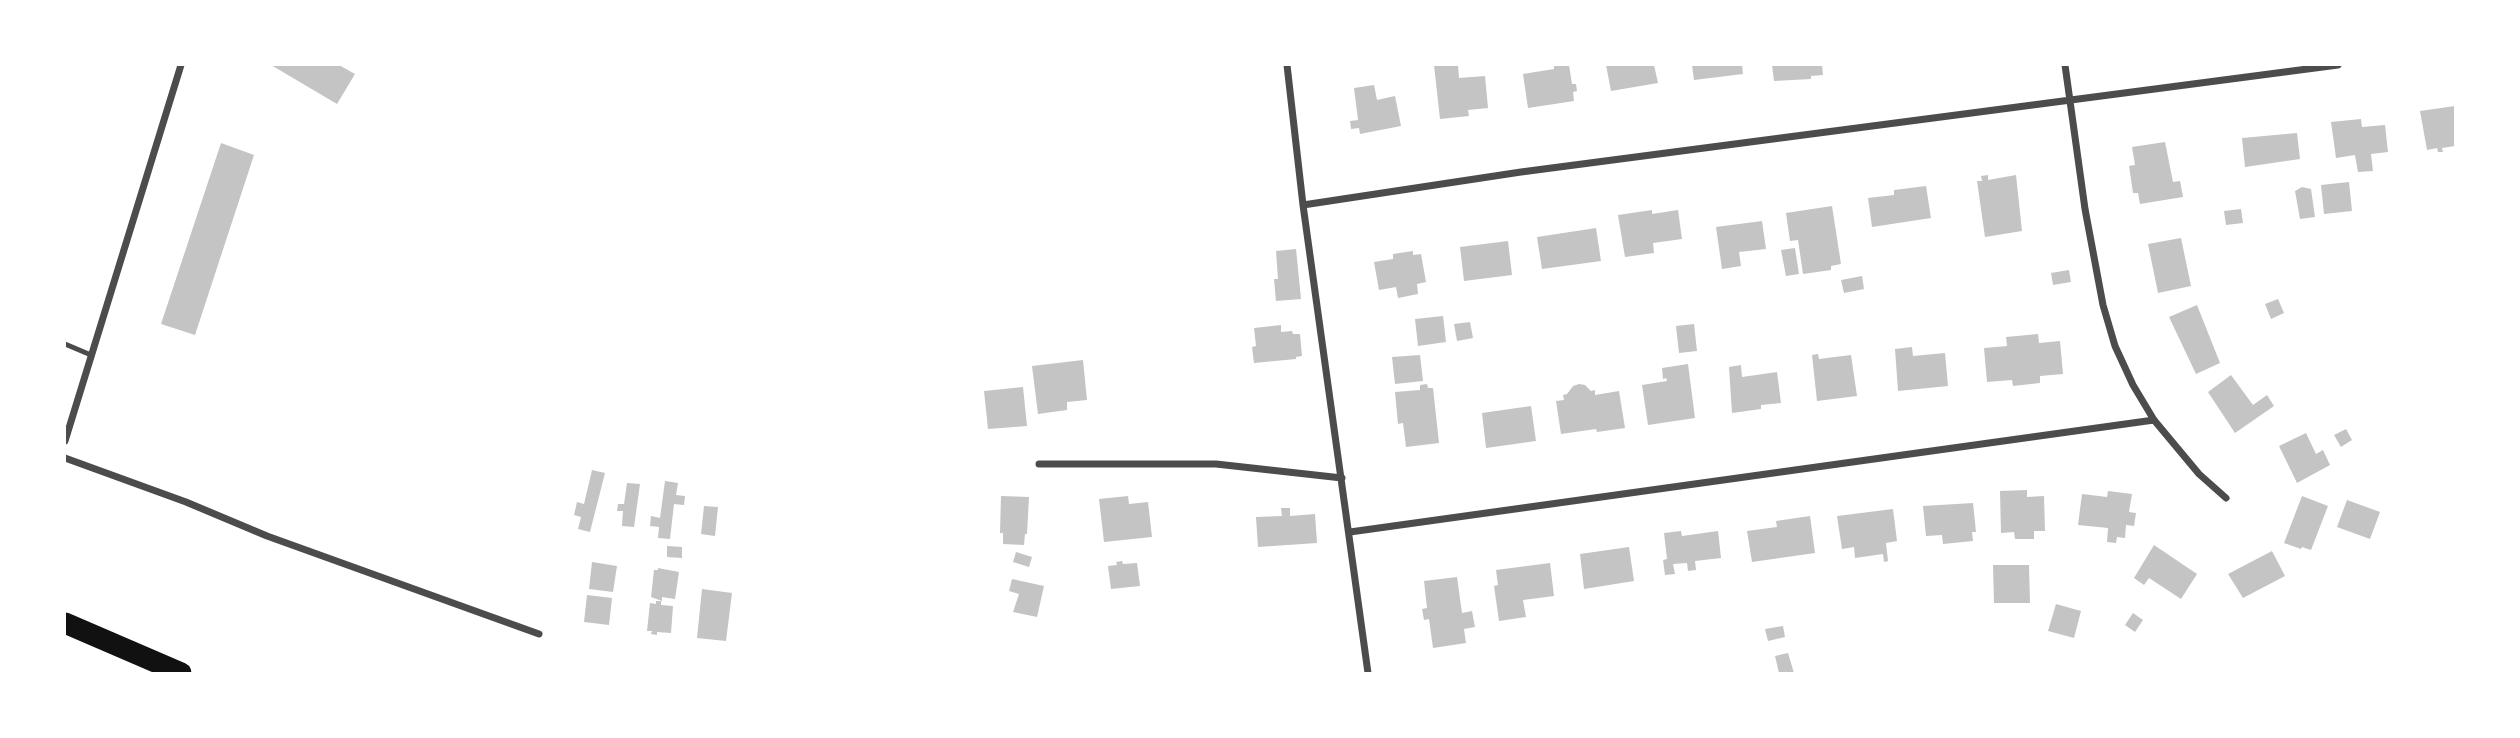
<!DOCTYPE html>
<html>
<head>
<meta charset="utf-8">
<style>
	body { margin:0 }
	#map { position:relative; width:2520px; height:738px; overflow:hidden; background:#fff; font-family:"Asap Condensed",sans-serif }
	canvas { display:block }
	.frame { position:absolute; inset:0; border:66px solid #fff; pointer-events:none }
</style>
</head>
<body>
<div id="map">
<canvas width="2520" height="738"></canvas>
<div class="frame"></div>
</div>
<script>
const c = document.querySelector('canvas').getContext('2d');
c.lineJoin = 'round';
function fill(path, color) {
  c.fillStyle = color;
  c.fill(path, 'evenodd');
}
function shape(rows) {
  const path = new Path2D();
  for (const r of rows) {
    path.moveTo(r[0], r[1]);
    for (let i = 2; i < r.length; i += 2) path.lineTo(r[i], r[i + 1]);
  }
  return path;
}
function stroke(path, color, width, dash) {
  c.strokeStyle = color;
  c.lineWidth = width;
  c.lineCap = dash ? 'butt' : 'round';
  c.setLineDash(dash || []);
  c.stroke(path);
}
fill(shape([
	[271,65,339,65,355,74,337,104],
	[1434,65,1458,65,1459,78,1485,76,1488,108,1468,110,1469,116,1440,119],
	[1554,65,1569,65,1572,84,1576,84,1577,91,1573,92,1574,101,1528,108,1523,74,1554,69],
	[1606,65,1654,65,1658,83,1611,91],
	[1692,65,1742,65,1743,74,1694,80],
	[1772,65,1822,65,1823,75,1811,76,1811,79,1774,81],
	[1374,85,1377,100,1395,96,1401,126,1360,134,1359,128,1351,129,1350,121,1358,120,1354,88],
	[2455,106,2455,146,2442,148,2443,152,2438,152,2437,148,2427,150,2420,111],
	[2361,119,2362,127,2385,125,2388,152,2371,154,2373,171,2358,172,2355,155,2336,158,2331,122],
	[2297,133,2300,159,2245,167,2242,138],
	[2165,142,2173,182,2180,181,2183,197,2140,204,2138,193,2133,193,2129,166,2135,165,2132,147],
	[221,143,254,155,195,335,161,324],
	[1988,175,1988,180,2016,175,2022,231,1985,237,1977,181,1982,181,1981,176],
	[2349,182,2352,211,2324,214,2321,185],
	[1926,186,1931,218,1872,227,1868,198,1894,195,1894,190],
	[2302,187,2311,189,2315,217,2300,219,2295,191],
	[1832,206,1841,264,1831,266,1831,270,1803,274,1798,240,1790,241,1786,213],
	[2241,209,2243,223,2226,225,2224,211],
	[1652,210,1652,214,1678,210,1682,239,1653,243,1654,253,1625,257,1618,215],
	[1762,221,1766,249,1739,252,1741,266,1722,269,1716,227],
	[1596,228,1601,261,1542,269,1537,237],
	[2181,238,2191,286,2158,293,2148,244],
	[1508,241,1512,275,1464,281,1460,247],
	[1795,248,1799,274,1786,276,1781,250],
	[1296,249,1301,299,1276,301,1274,279,1278,279,1276,251],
	[1413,251,1413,255,1421,254,1426,282,1417,284,1418,294,1398,298,1396,287,1379,290,1374,262,1393,259,1393,254],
	[2069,270,2071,282,2053,285,2051,273],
	[1862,276,1864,289,1844,293,1841,280],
	[2278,299,2284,313,2271,319,2265,304],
	[2197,305,2220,363,2196,374,2169,317],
	[1443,316,1446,342,1418,346,1415,319],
	[1470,322,1473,338,1457,341,1454,324],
	[1694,324,1697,351,1679,353,1676,326],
	[1281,325,1281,332,1292,331,1293,334,1300,334,1302,356,1296,357,1296,359,1254,363,1252,347,1256,346,1254,328],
	[2038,334,2039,343,2060,341,2063,374,2040,376,2040,383,2013,386,2012,380,1987,382,1984,348,2007,346,2006,337],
	[1912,347,1913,356,1945,353,1948,386,1898,391,1895,349],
	[1818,354,1819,359,1851,355,1857,396,1817,401,1812,355],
	[1420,355,1423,381,1395,384,1392,357],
	[1083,360,1087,400,1067,402,1067,410,1038,414,1032,366],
	[1688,364,1695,418,1648,425,1642,385,1667,381,1666,378,1663,379,1662,368],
	[1741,365,1742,377,1777,372,1781,403,1761,405,1761,409,1732,413,1729,367],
	[2231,375,2253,405,2267,395,2274,406,2235,433,2208,392],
	[1427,384,1428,388,1433,388,1439,443,1406,447,1403,423,1398,424,1395,392,1420,390,1420,385],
	[1579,384,1585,385,1591,391,1595,390,1595,395,1619,391,1625,428,1597,432,1596,429,1561,434,1556,401,1564,400,1563,395,1567,394,1573,386],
	[1023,387,1027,426,988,429,984,391],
	[1531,406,1536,441,1486,448,1482,413],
	[2346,429,2352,440,2341,447,2334,435],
	[2306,433,2316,454,2323,450,2330,465,2297,483,2279,446],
	[592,470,605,473,590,532,578,529,581,517,574,515,577,502,584,504],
	[665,481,678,483,676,495,685,496,684,505,674,504,670,539,658,538,659,527,650,526,651,516,660,518],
	[627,483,640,484,634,527,622,526,623,511,617,511,618,504,624,504],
	[2027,490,2027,497,2044,496,2045,531,2034,531,2034,539,2015,539,2014,532,2001,533,2000,491],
	[2108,491,2132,494,2129,512,2136,513,2134,526,2126,525,2125,538,2117,537,2116,543,2107,542,2108,528,2078,525,2082,494,2107,497],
	[1001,496,1029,497,1027,534,1025,534,1024,545,1003,544,1003,533,1000,533],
	[1128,496,1129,504,1148,502,1152,537,1104,542,1099,499],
	[2302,496,2328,506,2311,550,2302,547,2301,549,2284,543],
	[2347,500,2380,512,2370,539,2337,527],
	[1973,503,1976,532,1972,532,1973,541,1943,544,1942,535,1926,536,1923,506],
	[704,506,718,507,715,536,701,534],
	[1281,508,1290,508,1290,516,1315,514,1317,543,1258,547,1256,517,1282,516],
	[1893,509,1897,541,1886,543,1888,561,1884,562,1883,554,1855,558,1854,547,1842,549,1837,516],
	[1810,516,1815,553,1752,562,1747,531,1777,527,1776,521],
	[1681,531,1682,536,1718,531,1721,558,1695,561,1696,570,1688,571,1687,563,1673,564,1675,574,1665,575,1663,560,1667,559,1664,533],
	[2154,545,2197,574,2181,599,2149,578,2144,585,2134,578],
	[667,546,682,547,682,558,667,557],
	[1629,547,1634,581,1584,589,1580,554],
	[2272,551,2285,576,2243,598,2228,574],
	[1016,552,1032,557,1029,567,1013,562],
	[1122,561,1123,564,1137,563,1140,586,1111,589,1108,566,1117,565,1116,562],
	[592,562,617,566,613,592,589,589],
	[1550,563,1554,596,1523,600,1526,617,1499,621,1494,586,1498,585,1496,570],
	[1993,565,2029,565,2030,603,1994,603],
	[658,568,679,572,675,599,662,597,662,601,651,597,654,570,658,570],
	[1457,577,1462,613,1472,611,1475,627,1464,629,1466,643,1433,648,1429,619,1424,620,1422,609,1427,608,1424,581],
	[1012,579,1044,586,1037,617,1013,612,1019,594,1009,591],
	[702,589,732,593,726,641,697,638],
	[587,595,612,598,609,625,584,622],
	[656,601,661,601,661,605,673,606,671,633,657,632,657,635,651,634,652,631,647,631,650,603,656,604],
	[2056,604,2081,611,2074,638,2048,631],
	[2133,613,2143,620,2135,632,2125,625],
	[1783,626,1785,637,1768,641,1765,629],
	[1788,653,1794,673,1779,673,1775,656]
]), '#c4c4c4');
stroke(shape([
	[65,344,91,355]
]), '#4c4c4c', 5);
stroke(shape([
	[1287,65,1303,205,1368,673],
	[2065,65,2085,209,2103,305,2115,346,2133,385,2154,420,2199,474,2226,498],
	[1303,205,1521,172,2338,65],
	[65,441,181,65],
	[65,458,186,502,267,536,539,634],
	[1039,464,1216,464,1342,478],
	[1350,532,2154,420]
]), '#4c4c4c', 7);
stroke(shape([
	[65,623,181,673]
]), '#111', 21);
</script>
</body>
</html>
